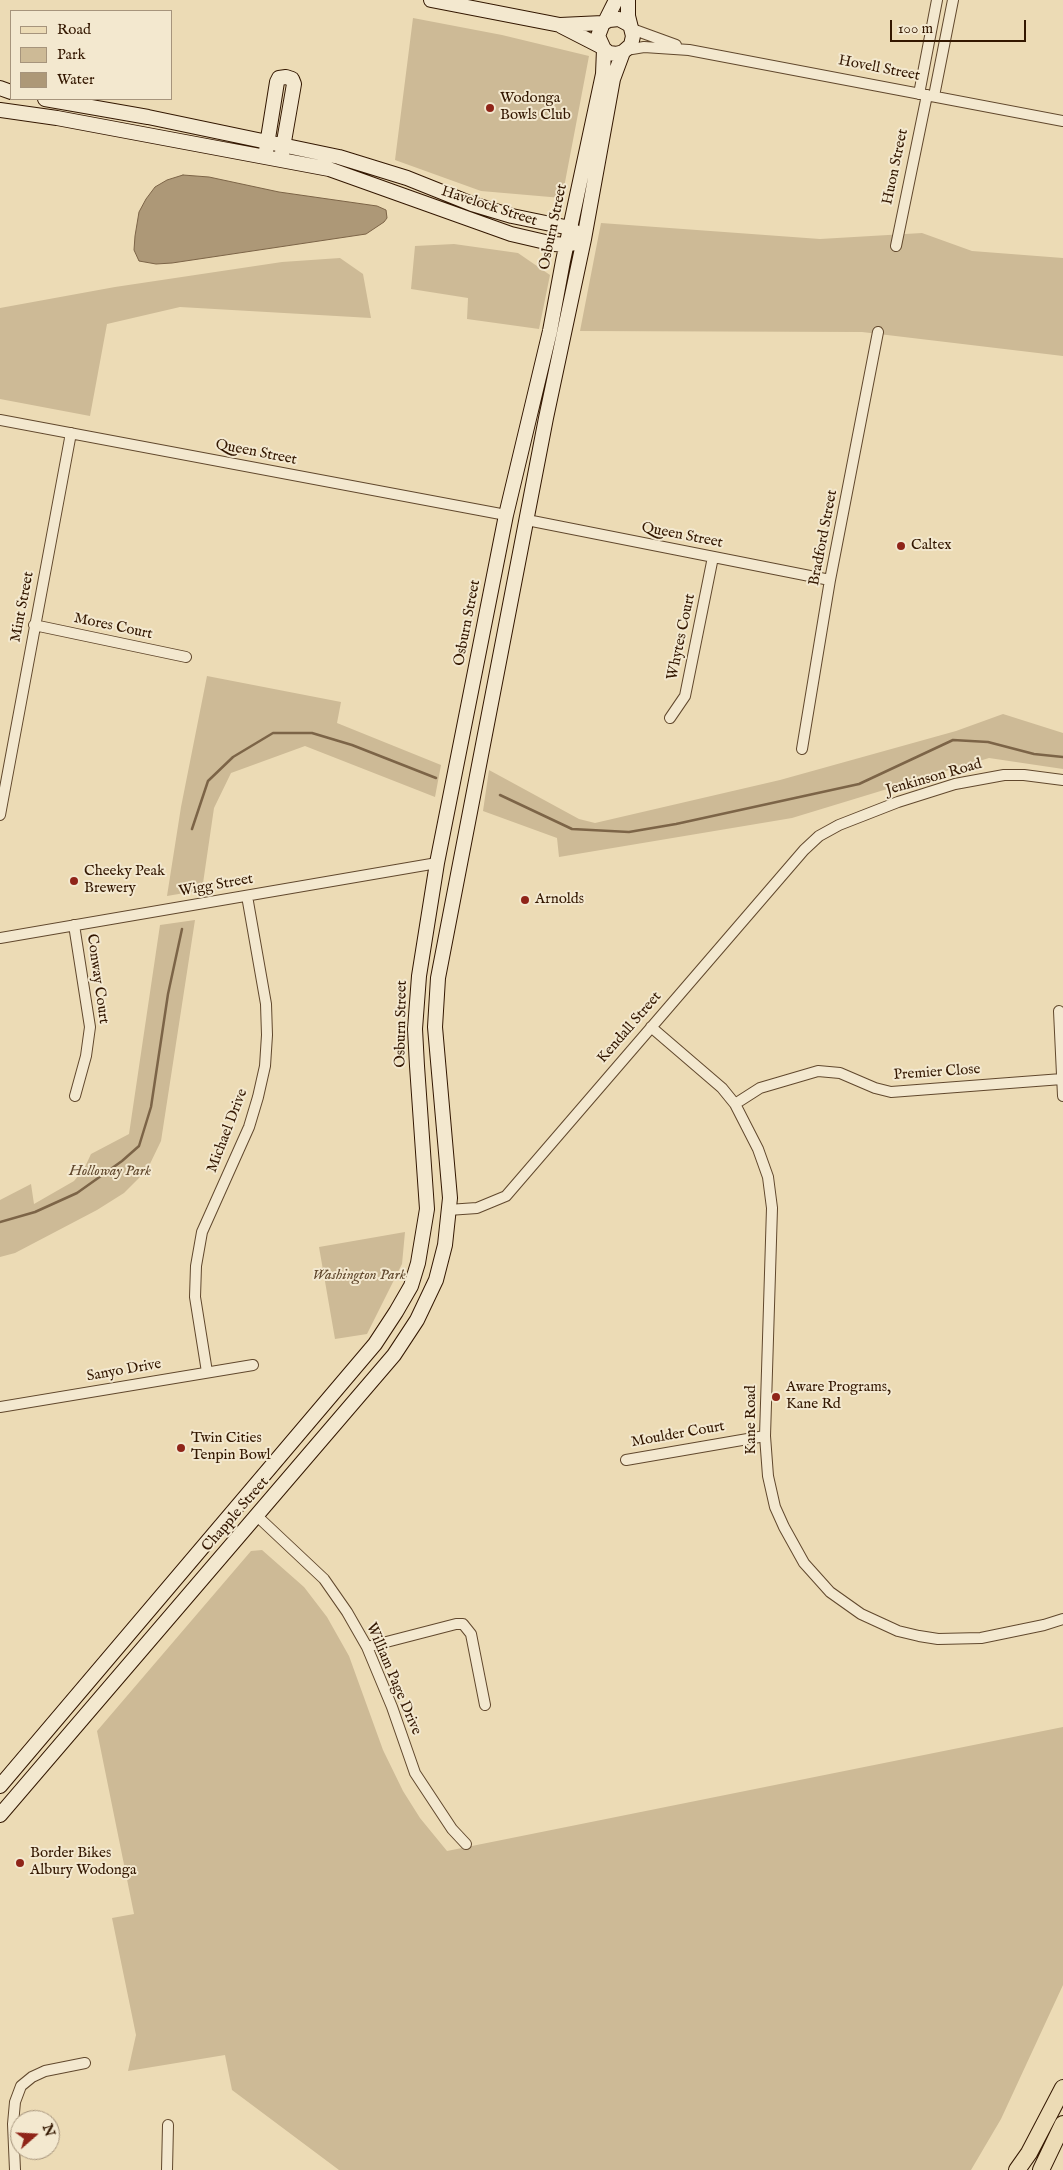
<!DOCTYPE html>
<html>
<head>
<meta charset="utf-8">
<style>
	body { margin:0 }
	#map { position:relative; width:1063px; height:2170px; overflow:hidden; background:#ecdbb5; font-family:"IM FELL English",serif }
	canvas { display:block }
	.legend { position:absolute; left:10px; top:10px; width:162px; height:90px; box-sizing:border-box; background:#f3e8cf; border:1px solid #a6947c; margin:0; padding:6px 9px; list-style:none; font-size:15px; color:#331700 }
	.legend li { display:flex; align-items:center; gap:10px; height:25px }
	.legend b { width:25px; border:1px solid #a6947c }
	.north { position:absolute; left:10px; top:2110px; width:50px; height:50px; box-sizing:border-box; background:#f3e8cf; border:1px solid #a6947c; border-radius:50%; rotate:71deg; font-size:14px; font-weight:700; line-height:20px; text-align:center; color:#331700 }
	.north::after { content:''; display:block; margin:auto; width:18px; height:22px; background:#8f2418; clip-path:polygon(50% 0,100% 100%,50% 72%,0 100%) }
	.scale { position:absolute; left:890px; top:20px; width:136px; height:22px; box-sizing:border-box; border:2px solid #331700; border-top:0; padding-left:6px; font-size:15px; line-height:18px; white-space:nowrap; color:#331700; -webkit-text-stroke:4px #f3e8cf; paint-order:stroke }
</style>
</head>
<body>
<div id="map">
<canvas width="1063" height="2170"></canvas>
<ul class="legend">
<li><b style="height:6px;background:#ecdbb5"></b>Road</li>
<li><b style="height:14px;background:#cdba96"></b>Park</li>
<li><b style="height:14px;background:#ad9877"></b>Water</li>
</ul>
<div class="north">N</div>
<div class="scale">100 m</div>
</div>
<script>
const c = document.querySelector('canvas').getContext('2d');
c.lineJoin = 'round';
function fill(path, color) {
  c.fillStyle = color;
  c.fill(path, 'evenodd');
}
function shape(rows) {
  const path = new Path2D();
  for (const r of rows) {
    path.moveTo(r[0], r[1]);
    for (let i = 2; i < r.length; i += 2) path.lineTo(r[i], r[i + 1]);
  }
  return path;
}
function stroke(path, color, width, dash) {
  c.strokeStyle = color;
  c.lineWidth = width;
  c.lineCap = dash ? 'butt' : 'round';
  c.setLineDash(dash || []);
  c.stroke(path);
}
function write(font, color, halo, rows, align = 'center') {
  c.font = font + ' "IM FELL English",serif';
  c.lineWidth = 4;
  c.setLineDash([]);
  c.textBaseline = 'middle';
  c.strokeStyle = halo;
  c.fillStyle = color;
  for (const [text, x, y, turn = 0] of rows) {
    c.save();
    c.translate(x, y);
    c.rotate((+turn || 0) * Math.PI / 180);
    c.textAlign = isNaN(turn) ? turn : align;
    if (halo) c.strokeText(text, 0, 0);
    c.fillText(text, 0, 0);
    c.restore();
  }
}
fill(shape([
	[413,18,502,35,589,56,562,198,481,191,395,160],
	[601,223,820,239,922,233,972,251,1063,258,1063,356,862,332,580,331],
	[454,244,518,253,550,275,539,329,467,319,468,298,411,289,415,246],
	[340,258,363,274,371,318,180,307,107,324,90,416,0,399,0,308,115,287,282,262],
	[207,676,341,702,337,723,441,765,435,797,305,746,231,773,214,808,202,890,167,896,181,807],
	[1003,714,1063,733,1063,769,989,758,792,818,559,857,557,838,483,811,489,770,579,819,595,823,780,780,956,731],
	[195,920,161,1141,147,1170,124,1193,97,1210,15,1253,0,1257,0,1200,31,1184,34,1204,74,1181,84,1169,91,1154,129,1134,160,925],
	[405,1232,402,1264,367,1334,335,1339,319,1247],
	[262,1550,304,1587,327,1617,349,1656,383,1750,403,1791,420,1818,447,1851,1063,1727,1063,1985,1001,2119,971,2170,339,2170,232,2090,225,2055,128,2071,136,2035,112,1918,134,1914,97,1731,251,1551]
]), '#cdba96');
const water = shape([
	[183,175,209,177,279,192,377,206,386,210,387,218,384,222,366,234,172,263,156,264,139,261,134,250,135,236,139,212,146,199,155,187,167,180,183,175]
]);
fill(water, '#ad9877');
stroke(water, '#7c6447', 1);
stroke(shape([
	[500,795,572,829,629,832,676,824,859,784,953,740,988,742,1034,754,1063,757],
	[192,829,208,781,233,757,273,733,312,733,352,745,436,778],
	[0,1222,35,1212,77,1193,122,1161,139,1146,151,1107,168,994,182,929]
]), '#7c6447', 2.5);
const street = shape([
	[632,29,676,45],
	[626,50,644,47,689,50,1063,121],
	[919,94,937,0],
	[934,96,953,0],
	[896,246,927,95],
	[0,420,506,515],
	[527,520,830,580],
	[34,625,186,657],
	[670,718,685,696,713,557],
	[802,749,830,580,878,332],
	[0,815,71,433],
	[74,925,90,1027,86,1056,75,1096],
	[0,938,437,863],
	[1059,1011,1063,1096],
	[651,1027,722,1088,735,1104,758,1149,768,1177,772,1208,765,1436,768,1476,775,1507,784,1527,804,1563,830,1592,861,1614,898,1631,919,1636,938,1639,981,1638,1044,1625,1063,1619],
	[735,1104,760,1088,818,1071,840,1073,875,1088,891,1092,1062,1079],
	[448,1210,477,1208,506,1196,804,850,819,836,839,825,898,802,955,784,1004,775,1024,775,1063,780],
	[207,1372,195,1297,196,1266,202,1232,249,1127,258,1097,265,1066,267,1035,266,1004,247,896],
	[0,1407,253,1365],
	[626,1460,765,1436],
	[257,1516,324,1579,347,1612,367,1647,392,1707,415,1773,452,1829,466,1844],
	[367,1647,456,1624,463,1624,471,1634,485,1705],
	[15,2170,13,2124,15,2102,21,2086,32,2077,45,2071,85,2063],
	[167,2170,168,2125]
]);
const secondary = shape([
	[431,0,560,25,603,23],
	[628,0,628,16,633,36,631,45,623,52,617,54,609,53,604,49,598,36,603,23,609,20,619,19,630,25],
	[605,22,616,0],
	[561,26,602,47],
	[0,88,11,92],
	[45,99,148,117,339,157,407,178,472,204,512,216,570,228,578,234],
	[0,110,57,118,329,169,511,234,554,244,567,245,574,243],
	[266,151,277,82,279,78,286,77,292,79,294,84,282,153],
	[0,1786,375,1344,396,1312,411,1286,418,1263,427,1209,417,1066,415,1029,419,976,437,863,506,515,550,331,563,261,603,74,604,49],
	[0,1815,394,1355,417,1320,436,1280,445,1245,450,1198,435,1027,438,978,546,418,584,239,613,79,623,52]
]);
const primary = shape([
	[1017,2170,1029,2153,1063,2088],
	[1041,2170,1063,2124]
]);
stroke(street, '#61482d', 12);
stroke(secondary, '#331700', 16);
stroke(primary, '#331700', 18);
stroke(street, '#f3e8cf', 10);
stroke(secondary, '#f3e8cf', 14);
stroke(primary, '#ecdbb5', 16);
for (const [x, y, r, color] of [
	[490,108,5,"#8f2418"],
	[901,546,5,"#8f2418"],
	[74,881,5,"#8f2418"],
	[525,900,5,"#8f2418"],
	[776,1397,5,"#8f2418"],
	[181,1448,5,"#8f2418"],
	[20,1863,5,"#8f2418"]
]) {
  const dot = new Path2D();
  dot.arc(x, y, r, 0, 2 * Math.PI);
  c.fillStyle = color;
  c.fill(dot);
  stroke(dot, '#f3e8cf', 2);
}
write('15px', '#331700', '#f3e8cf', [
	["Hovell Street",879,69,11],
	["Huon Street",896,167,-78],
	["Havelock Street",489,207,18],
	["Osburn Street",554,227,-78],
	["Queen Street",256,453,11],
	["Queen Street",682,536,11],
	["Bradford Street",824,538,-79],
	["Mint Street",23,607,-79],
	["Osburn Street",468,623,-79],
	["Mores Court",113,627,12],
	["Whytes Court",682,637,-78],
	["Jenkinson Road",934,778,-16],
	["Wigg Street",216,886,-10],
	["Conway Court",97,979,82],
	["Osburn Street",402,1024,-89],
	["Kendall Street",630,1028,-49],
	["Premier Close",937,1073,-4],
	["Michael Drive",228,1131,-69],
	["Sanyo Drive",124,1371,-10],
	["Kane Road",752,1420,-90],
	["Moulder Court",678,1435,-10],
	["Chapple Street",236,1515,-49],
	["William Page Drive",393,1679,67]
]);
write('15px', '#331700', '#f3e8cf', [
	["Wodonga",500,99],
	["Bowls Club",500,116],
	["Caltex",911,546],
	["Cheeky Peak",84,872],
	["Brewery",84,889],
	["Arnolds",535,900],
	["Aware Programs,",786,1388],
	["Kane Rd",786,1405],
	["Twin Cities",191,1439],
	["Tenpin Bowl",191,1456],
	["Border Bikes",30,1854],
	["Albury Wodonga",30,1871]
], 'left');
write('italic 15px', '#61482d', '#f3e8cf', [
	["Holloway Park",110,1172],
	["Washington Park",359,1276]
]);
</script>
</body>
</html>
